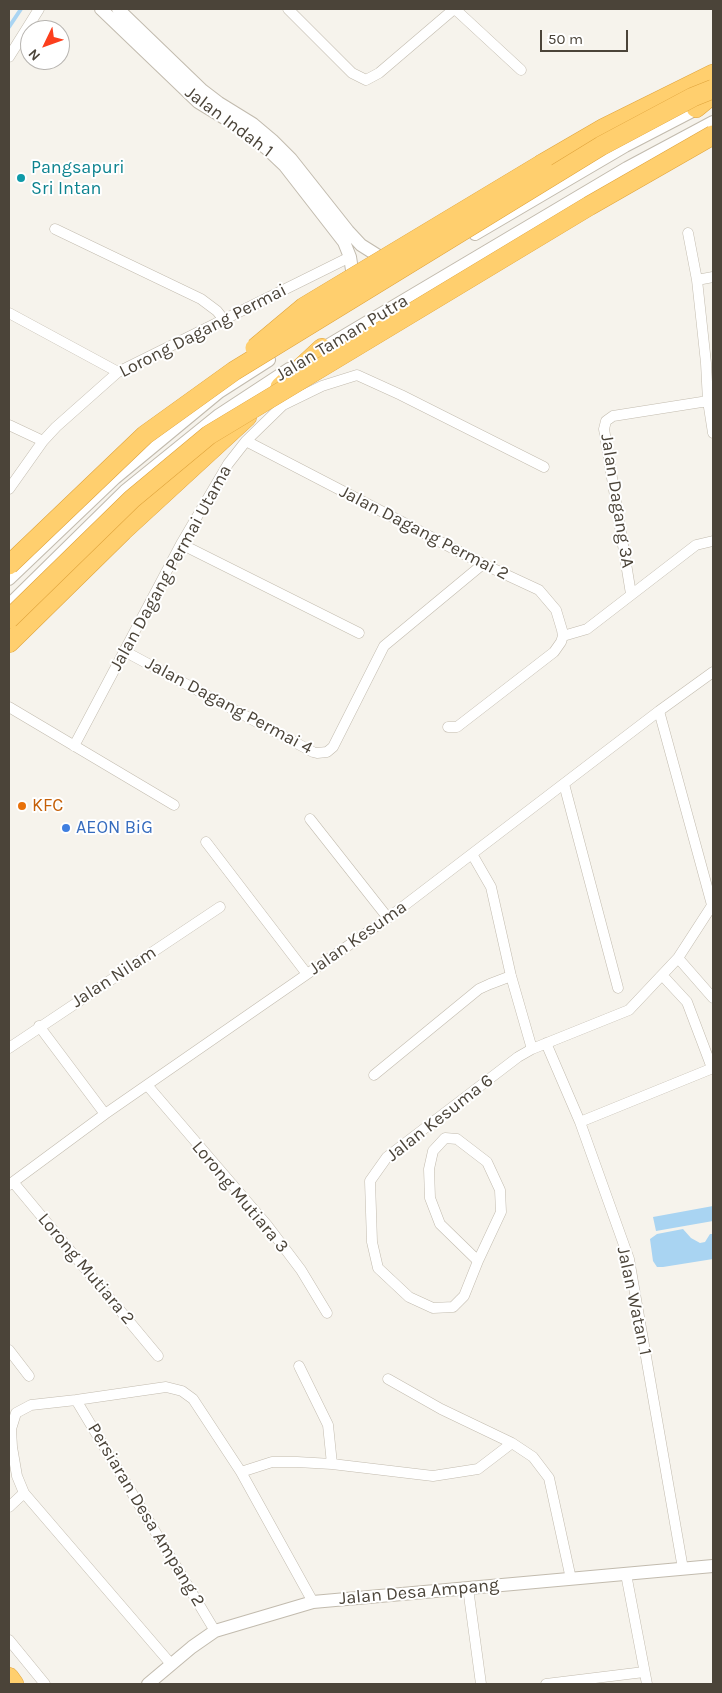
<!DOCTYPE html>
<html>
<head>
<meta charset="utf-8">
<style>
	body { margin:0 }
	#map { position:relative; width:722px; height:1693px; overflow:hidden; background:#f6f3ec; font-family:Karla,sans-serif }
	canvas { display:block }
	.frame { position:absolute; inset:0; border:10px solid #4b4439; pointer-events:none }
	.north { position:absolute; left:20px; top:20px; width:50px; height:50px; box-sizing:border-box; background:#fff; border:1px solid #b7b4b0; border-radius:50%; rotate:228deg; font-size:14px; font-weight:700; line-height:20px; text-align:center; color:#4b4439 }
	.north::after { content:''; display:block; margin:auto; width:18px; height:22px; background:#fc3f1d; clip-path:polygon(50% 0,100% 100%,50% 72%,0 100%) }
	.scale { position:absolute; left:540px; top:30px; width:88px; height:22px; box-sizing:border-box; border:2px solid #4b4439; border-top:0; padding-left:6px; font-size:15px; line-height:18px; white-space:nowrap; color:#4b4439; -webkit-text-stroke:4px #fff; paint-order:stroke }
</style>
</head>
<body>
<div id="map">
<canvas width="722" height="1693"></canvas>
<div class="frame"></div>
<div class="north">N</div>
<div class="scale">50 m</div>
</div>
<script>
const c = document.querySelector('canvas').getContext('2d');
c.lineJoin = 'round';
function fill(path, color) {
  c.fillStyle = color;
  c.fill(path, 'evenodd');
}
function shape(rows) {
  const path = new Path2D();
  for (const r of rows) {
    path.moveTo(r[0], r[1]);
    for (let i = 2; i < r.length; i += 2) path.lineTo(r[i], r[i + 1]);
  }
  return path;
}
function stroke(path, color, width, dash) {
  c.strokeStyle = color;
  c.lineWidth = width;
  c.lineCap = dash ? 'butt' : 'round';
  c.setLineDash(dash || []);
  c.stroke(path);
}
function write(font, color, halo, rows, align = 'center') {
  c.font = font + ' Karla,sans-serif';
  c.lineWidth = 4;
  c.setLineDash([]);
  c.textBaseline = 'middle';
  c.strokeStyle = halo;
  c.fillStyle = color;
  for (const [text, x, y, turn = 0] of rows) {
    c.save();
    c.translate(x, y);
    c.rotate((+turn || 0) * Math.PI / 180);
    c.textAlign = isNaN(turn) ? turn : align;
    if (halo) c.strokeText(text, 0, 0);
    c.fillText(text, 0, 0);
    c.restore();
  }
}
fill(shape([
	[713,1206,713,1221,656,1231,653,1217],
	[683,1229,691,1238,700,1243,705,1242,710,1234,713,1234,713,1259,663,1267,657,1267,653,1261,650,1239,657,1234]
]), '#a9d4f2');
stroke(shape([
	[9,27,21,9]
]), '#a9d4f2', 4);
const minor = shape([
	[288,9,352,73,366,80,379,73,454,9],
	[455,9,521,70],
	[9,57,39,9],
	[55,229,201,299,217,311,224,320],
	[688,233,697,280,706,363,708,401,713,433],
	[697,280,713,277],
	[9,313,118,372],
	[9,425,43,441],
	[246,441,483,564,539,590,556,610,562,630,563,636,561,642,554,652,457,727,448,727],
	[9,489,43,441,56,427,118,372,350,257],
	[181,544,359,633],
	[631,594,604,429,606,421,613,416,708,401],
	[563,636,587,629,696,545,713,541],
	[124,651,313,752,317,753,327,752,333,747,384,646,483,564],
	[9,707,174,805],
	[659,711,712,905],
	[74,746,181,544,228,464,246,441,283,405,322,386,357,375,401,395,544,467],
	[564,784,618,988],
	[310,819,388,918],
	[206,842,307,974],
	[472,854,491,887,511,976,532,1049],
	[678,958,713,998],
	[662,975,687,1002,712,1068],
	[39,1026,105,1114],
	[546,1043,580,1122,629,1259,683,1569],
	[9,1048,220,907],
	[374,1075,479,989,490,984,511,976],
	[147,1085,267,1225,301,1270,327,1313],
	[580,1122,713,1068],
	[13,1182,158,1356],
	[9,1185,105,1114,388,918,659,711,713,672],
	[478,1261,501,1212,500,1190,487,1162,457,1139,445,1138,433,1151,429,1169,430,1198,440,1224,478,1261,464,1296,453,1307,433,1308,409,1297,378,1268,372,1242,370,1181,387,1157,518,1057,532,1049,629,1010,678,958,713,904],
	[9,1350,29,1376],
	[299,1366,328,1425,332,1464],
	[388,1379,441,1409,512,1443,533,1457,549,1478,571,1579],
	[76,1400,215,1631],
	[241,1472,272,1462,297,1462,332,1464,433,1476,478,1469,512,1443],
	[9,1507,24,1493],
	[626,1574,647,1684],
	[468,1588,481,1684],
	[9,1640,45,1684],
	[171,1664,24,1493,17,1476,12,1447,11,1429,16,1413,31,1405,76,1400,166,1387,182,1391,193,1399,241,1472,313,1602],
	[546,1684,644,1672]
]);
const tertiary = shape([
	[101,9,198,102,239,127,266,148,285,166,344,242,350,257,354,283],
	[118,9,202,90,219,103,253,124,272,140,291,159,348,231,361,245,388,262],
	[475,234,625,146,702,106],
	[317,352,627,168,713,122],
	[9,579,115,478,219,392,269,360],
	[9,605,125,491,219,415,289,369],
	[148,1684,192,1647,215,1631,313,1602,713,1566]
]);
const motorway = shape([
	[696,108,713,94],
	[542,164,604,128,713,74],
	[280,387,322,348],
	[9,643,123,531,247,417],
	[9,1677,14,1684]
]);
stroke(minor, '#c2bbae', 11);
stroke(tertiary, '#c2bbae', 14);
stroke(motorway, '#e0a43c', 20);
stroke(minor, '#fff', 10);
stroke(tertiary, '#fff', 12);
stroke(motorway, '#ffcf6e', 19);
const motorwayBridge = shape([
	[255,348,304,307,542,164],
	[9,565,145,435,234,371,601,146,693,97,713,89],
	[9,619,132,499,209,435,589,206,713,135]
]);
stroke(motorwayBridge, '#e0a43c', 20, []);
stroke(motorwayBridge, '#ffcf6e', 19);
for (const [x, y, r, color] of [
	[21,178,5,"#0f9aa8"],
	[22,806,5,"#e8710a"],
	[66,828,5,"#3f7fe0"]
]) {
  const dot = new Path2D();
  dot.arc(x, y, r, 0, 2 * Math.PI);
  c.fillStyle = color;
  c.fill(dot);
  stroke(dot, '#fff', 2);
}
write('18px', '#4b4439', '#fff', [
	["Jalan Indah 1",229,122,37],
	["Lorong Dagang Permai",203,331,-27],
	["Jalan Taman Putra",342,338,-31],
	["Jalan Dagang 3A",617,501,81],
	["Jalan Dagang Permai 2",424,533,27],
	["Jalan Dagang Permai Utama",171,568,-61],
	["Jalan Dagang Permai 4",229,706,28],
	["Jalan Kesuma",358,938,-35],
	["Jalan Nilam",114,977,-33],
	["Jalan Kesuma 6",440,1118,-38],
	["Lorong Mutiara 3",240,1197,50],
	["Lorong Mutiara 2",86,1269,50],
	["Jalan Watan 1",634,1301,78],
	["Persiaran Desa Ampang 2",146,1515,59],
	["Jalan Desa Ampang",419,1592,-5]
]);
write('18px', '#0d838f', '#fff', [
	["Pangsapuri",31,168],
	["Sri Intan",31,189]
], 'left');
write('18px', '#c56008', '#fff', [
	["KFC",32,806]
], 'left');
write('18px', '#366cbe', '#fff', [
	["AEON BiG",76,828]
], 'left');
</script>
</body>
</html>
